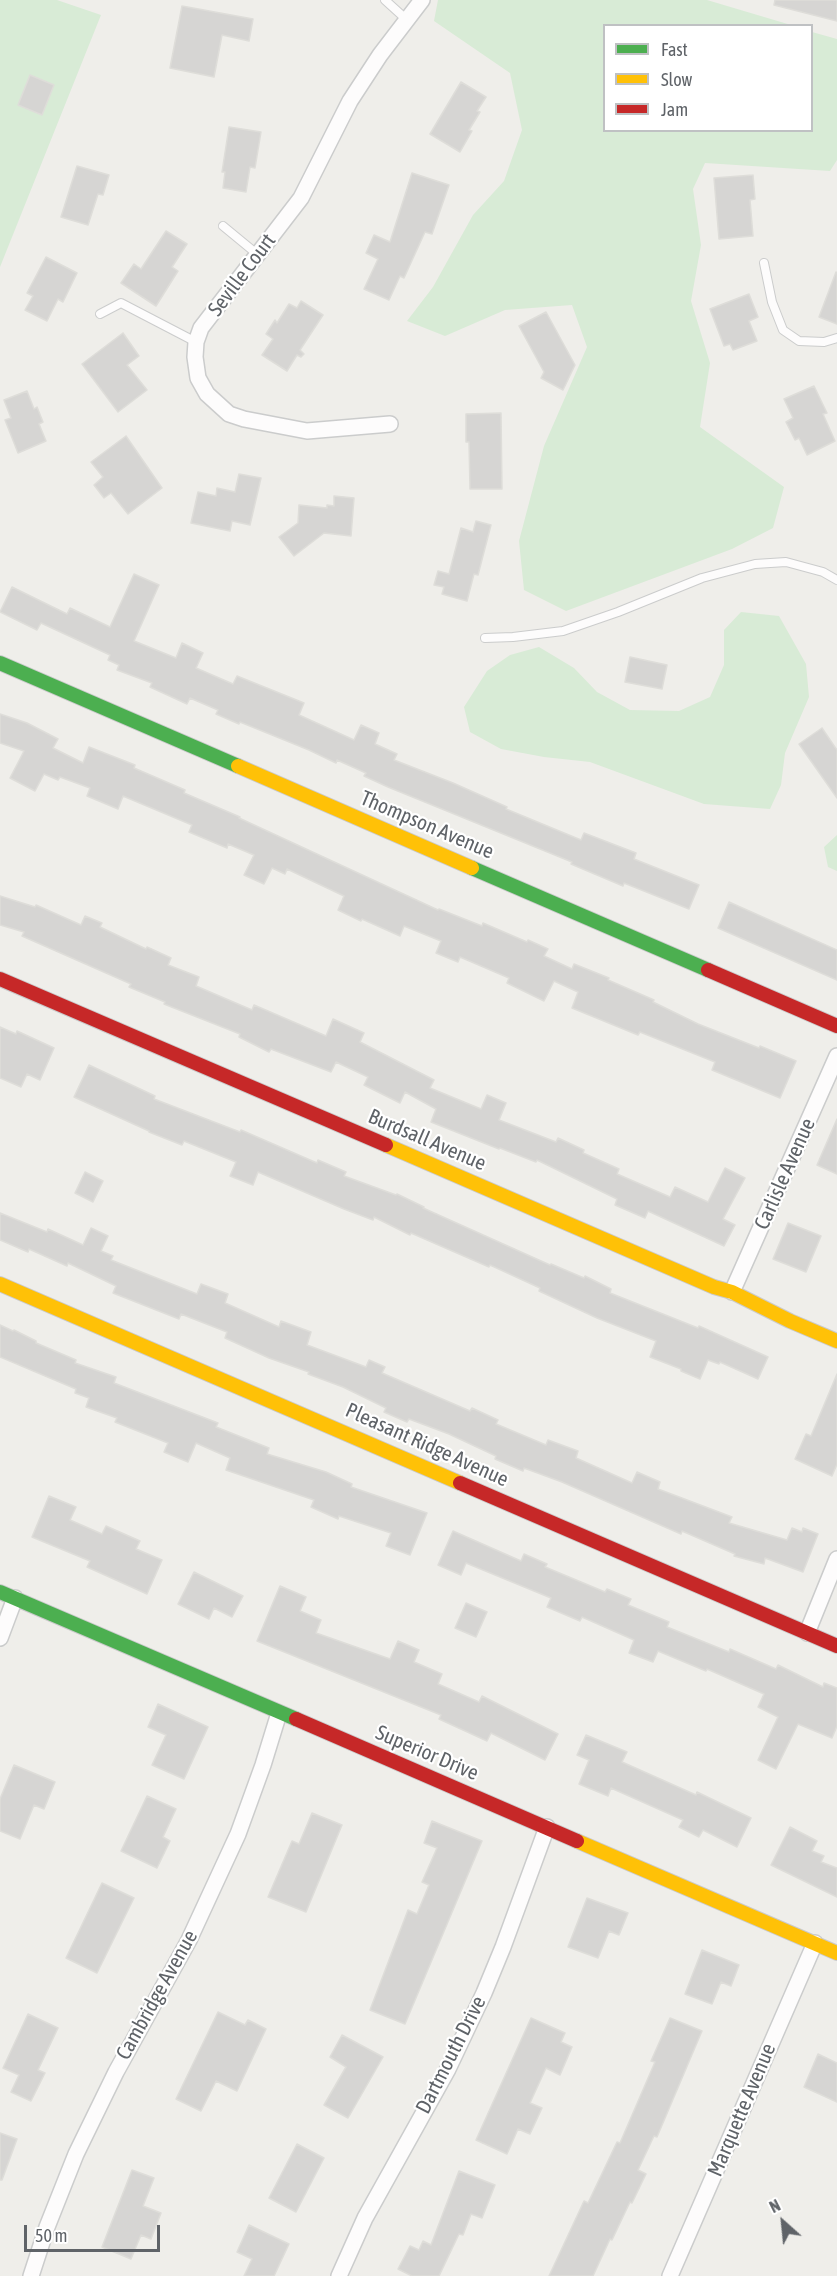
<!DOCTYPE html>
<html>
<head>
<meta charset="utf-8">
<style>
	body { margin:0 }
	#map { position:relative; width:837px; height:2276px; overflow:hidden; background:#efeeea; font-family:"Asap Condensed",sans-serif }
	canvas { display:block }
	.legend { position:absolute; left:603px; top:24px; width:210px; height:108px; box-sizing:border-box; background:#fff; border:2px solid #bfc1c3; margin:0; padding:8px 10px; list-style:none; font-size:18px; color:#5f6368 }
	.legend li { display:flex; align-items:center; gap:12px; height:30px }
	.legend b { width:30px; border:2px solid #bfc1c3 }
	.north { position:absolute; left:753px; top:2192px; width:60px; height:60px; -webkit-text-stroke:4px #fff; paint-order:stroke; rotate:333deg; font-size:16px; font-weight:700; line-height:24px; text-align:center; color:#5f6368 }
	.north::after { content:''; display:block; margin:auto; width:21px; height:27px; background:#5f6368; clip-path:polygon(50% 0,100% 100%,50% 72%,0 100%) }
	.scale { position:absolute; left:24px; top:2225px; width:136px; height:27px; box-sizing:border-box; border:3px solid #5f6368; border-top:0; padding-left:8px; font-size:18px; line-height:21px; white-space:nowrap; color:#5f6368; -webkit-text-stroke:4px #fff; paint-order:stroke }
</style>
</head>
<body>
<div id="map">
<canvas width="837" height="2276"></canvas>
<ul class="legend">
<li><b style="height:8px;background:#4caf50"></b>Fast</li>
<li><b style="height:8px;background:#ffc107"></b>Slow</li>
<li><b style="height:8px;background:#c62828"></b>Jam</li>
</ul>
<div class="north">N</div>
<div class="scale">50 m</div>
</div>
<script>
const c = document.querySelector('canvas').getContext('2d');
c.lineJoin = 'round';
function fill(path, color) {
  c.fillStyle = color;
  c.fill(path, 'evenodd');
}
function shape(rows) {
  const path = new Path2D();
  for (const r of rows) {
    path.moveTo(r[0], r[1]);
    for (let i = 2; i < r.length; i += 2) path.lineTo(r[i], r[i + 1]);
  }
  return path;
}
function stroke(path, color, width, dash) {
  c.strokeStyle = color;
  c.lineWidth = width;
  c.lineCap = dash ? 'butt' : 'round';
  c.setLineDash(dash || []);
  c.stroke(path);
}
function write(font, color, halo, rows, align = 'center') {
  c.font = font + ' "Asap Condensed",sans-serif';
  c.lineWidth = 4.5;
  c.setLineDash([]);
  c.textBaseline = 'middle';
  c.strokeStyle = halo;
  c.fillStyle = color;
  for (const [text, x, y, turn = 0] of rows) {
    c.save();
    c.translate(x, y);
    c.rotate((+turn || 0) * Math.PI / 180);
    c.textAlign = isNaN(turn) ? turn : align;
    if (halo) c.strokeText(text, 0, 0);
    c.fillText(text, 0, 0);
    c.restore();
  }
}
fill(shape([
	[0,0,57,0,101,15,0,267],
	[438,0,707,0,791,25,604,26,604,130,812,130,812,32,837,39,837,160,830,171,705,163,693,189,701,245,691,301,710,363,700,427,784,487,773,528,732,549,566,611,524,590,519,541,544,446,587,347,572,305,505,310,445,336,407,321,433,287,473,215,504,181,522,130,510,73,434,21],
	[741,612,779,616,806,664,809,697,785,753,781,785,770,809,704,804,590,762,544,757,501,749,470,732,464,707,487,671,510,655,539,647,574,668,597,692,630,710,679,711,710,697,724,665,724,630],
	[837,835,837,871,828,867,824,847]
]), '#d8ebd6');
const building = shape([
	[775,0,837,0,837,21,774,5,775,0],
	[182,6,253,19,249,41,222,35,214,77,170,68,182,6],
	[30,75,54,85,42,115,18,105,30,75],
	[461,82,486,97,477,111,480,112,469,130,472,131,460,152,430,134,461,82],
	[229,127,261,132,255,168,250,167,246,192,223,188,225,172,222,172,229,127],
	[77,166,109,175,103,195,98,194,88,225,61,217,77,166],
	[412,173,449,185,432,234,425,232,404,278,400,276,389,300,364,289,378,259,366,253,374,235,390,242,412,173],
	[753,175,755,199,750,200,753,236,719,239,714,178,753,175],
	[166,231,187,244,172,267,178,271,156,306,121,283,134,264,141,269,166,231],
	[46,257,77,273,63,302,58,299,47,321,25,310,33,296,27,293,46,257],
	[836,272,837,273,837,324,819,317,836,272],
	[749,294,758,317,749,321,757,341,733,350,730,344,724,346,710,309,749,294],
	[301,301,323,315,300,350,304,354,301,357,297,355,287,371,262,355,273,339,266,334,275,320,277,323,289,304,297,308,301,301],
	[546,312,575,365,563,390,541,378,544,372,519,326,546,312],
	[123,333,139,356,127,365,147,390,118,412,82,364,123,333],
	[814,386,827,413,823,414,835,441,807,455,799,438,795,440,786,422,793,418,784,399,814,386],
	[27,391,34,409,37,407,43,422,39,424,46,441,18,453,5,420,11,418,4,400,27,391],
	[501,413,502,489,470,489,469,442,466,442,466,414,501,413],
	[126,436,162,488,128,514,111,493,104,498,94,485,103,477,91,462,126,436],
	[239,474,261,478,250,525,232,521,230,531,191,523,198,492,216,496,217,488,235,492,239,474],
	[334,496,354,498,351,536,324,533,294,556,279,537,298,523,299,505,327,508,327,505,334,506,334,496],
	[476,521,491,525,478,575,474,574,467,601,442,594,444,587,434,585,438,571,449,574,461,528,473,532,476,521],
	[134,574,159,585,134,641,176,658,182,643,203,653,196,668,233,684,237,676,304,703,299,715,354,740,361,725,379,733,375,744,397,754,394,760,453,783,507,807,506,809,581,840,584,833,636,853,634,859,699,885,689,909,624,883,623,886,571,864,572,862,388,787,364,776,366,773,337,760,336,763,309,750,240,722,239,724,216,714,218,710,190,698,187,704,150,687,152,683,117,670,119,665,108,660,110,655,41,623,37,630,0,612,12,587,67,614,70,608,110,627,134,574],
	[630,657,667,665,662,689,625,682,630,657],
	[0,714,27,723,58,739,53,748,83,763,89,747,135,765,134,768,185,790,184,793,240,817,239,818,438,910,439,909,482,926,483,923,527,942,528,940,548,949,544,956,572,969,574,964,609,978,608,980,654,1000,653,1002,698,1024,759,1048,760,1046,796,1061,780,1098,712,1070,715,1062,640,1032,638,1035,572,1008,578,992,554,981,544,1001,507,983,509,978,460,957,458,962,436,953,441,941,404,926,400,936,362,919,361,921,338,910,344,896,287,869,285,874,272,868,264,884,244,875,254,855,228,844,227,848,189,832,192,825,123,796,118,809,87,796,90,788,60,777,58,780,44,774,35,791,10,778,24,751,0,743,0,714],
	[822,728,837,750,837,798,799,744,822,728],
	[0,896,35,907,36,905,81,925,85,916,102,923,100,927,146,949,147,947,171,958,168,965,199,977,196,986,252,1010,254,1005,326,1036,333,1019,364,1033,360,1042,434,1080,430,1088,481,1109,487,1095,506,1103,499,1120,556,1142,558,1138,584,1150,583,1153,619,1169,617,1174,670,1197,675,1187,708,1202,725,1168,745,1178,723,1219,735,1225,724,1246,648,1211,645,1218,615,1205,617,1199,537,1160,536,1162,500,1148,499,1149,431,1122,436,1109,405,1092,400,1103,364,1085,368,1077,336,1062,331,1072,271,1049,269,1052,239,1037,240,1034,164,1004,165,1002,129,987,131,984,22,936,24,932,0,925,0,896],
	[729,902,837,950,837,980,718,928,729,902],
	[0,1027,16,1034,17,1031,54,1048,40,1080,27,1074,21,1087,0,1078,0,1027],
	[89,1065,155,1096,154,1099,240,1132,241,1130,317,1163,318,1160,346,1172,344,1176,396,1195,397,1194,424,1207,423,1208,550,1265,551,1264,584,1278,585,1276,611,1289,610,1293,698,1328,699,1326,768,1357,758,1379,720,1362,719,1364,708,1360,700,1379,681,1371,681,1369,650,1357,656,1341,597,1318,539,1291,540,1288,490,1265,489,1267,411,1233,410,1235,374,1217,373,1220,344,1209,258,1172,253,1185,230,1176,236,1162,184,1141,182,1145,149,1132,149,1131,74,1097,89,1065],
	[837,1119,837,1174,817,1165,837,1119],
	[85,1172,103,1181,93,1202,75,1193,85,1172],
	[0,1213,47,1232,48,1229,83,1245,91,1228,108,1236,101,1251,113,1256,111,1260,197,1294,201,1284,228,1294,225,1303,279,1327,281,1321,311,1332,307,1345,366,1367,369,1360,385,1367,382,1373,470,1411,472,1408,498,1420,496,1424,546,1445,548,1440,578,1451,576,1458,632,1483,637,1472,660,1482,658,1489,732,1517,729,1523,787,1540,792,1528,802,1532,803,1528,818,1534,803,1572,765,1558,764,1564,734,1556,735,1554,682,1531,681,1534,562,1482,524,1468,523,1471,495,1459,496,1456,449,1434,409,1419,407,1422,384,1412,386,1408,343,1387,308,1374,309,1372,269,1358,225,1338,227,1332,181,1314,179,1319,113,1293,116,1286,68,1263,67,1266,29,1249,28,1252,0,1240,0,1213],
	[788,1223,821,1236,806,1272,773,1259,788,1223],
	[0,1325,13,1331,14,1330,36,1341,36,1343,76,1360,75,1363,116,1377,114,1383,218,1423,216,1427,269,1448,267,1454,326,1472,352,1484,351,1487,427,1513,410,1555,386,1546,391,1533,339,1516,338,1519,311,1507,314,1500,226,1470,230,1458,196,1443,188,1462,164,1452,168,1443,115,1422,117,1418,86,1407,89,1398,75,1393,76,1389,0,1357,0,1325],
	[837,1374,837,1464,832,1476,795,1459,806,1434,811,1436,837,1374],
	[49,1496,76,1507,70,1520,102,1534,106,1526,140,1541,136,1549,162,1560,147,1594,87,1567,90,1561,32,1537,49,1496],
	[453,1531,521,1561,524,1554,547,1564,545,1567,605,1592,607,1589,631,1599,628,1605,669,1622,667,1627,729,1652,730,1649,776,1669,778,1665,823,1687,824,1683,837,1688,837,1726,832,1738,798,1724,776,1769,758,1760,778,1717,758,1707,764,1694,707,1669,706,1671,658,1651,653,1662,629,1653,634,1640,582,1617,580,1621,547,1607,551,1598,466,1563,461,1575,438,1565,453,1531],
	[194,1572,243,1596,232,1617,214,1608,209,1619,178,1604,194,1572],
	[280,1586,306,1597,300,1611,321,1620,316,1633,390,1659,398,1641,419,1650,414,1662,442,1674,438,1684,479,1702,482,1696,558,1734,545,1760,491,1733,487,1741,439,1719,441,1715,257,1641,280,1586],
	[466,1603,487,1612,476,1637,455,1628,466,1603],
	[158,1704,208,1727,184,1779,152,1765,166,1735,148,1727,158,1704],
	[586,1735,627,1752,622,1762,696,1795,697,1792,751,1818,737,1847,703,1830,699,1837,679,1827,683,1820,611,1788,608,1796,579,1784,589,1760,577,1755,586,1735],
	[14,1765,55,1782,44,1809,34,1805,20,1839,0,1831,0,1799,14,1765],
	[147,1796,176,1809,163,1837,170,1841,157,1868,121,1851,147,1796],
	[312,1813,342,1825,306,1912,268,1897,292,1841,299,1844,312,1813],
	[432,1821,482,1841,405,2024,370,2010,408,1910,417,1914,429,1885,422,1882,437,1848,424,1843,432,1821],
	[790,1827,817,1841,812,1851,824,1856,821,1862,837,1868,837,1897,771,1865,790,1827],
	[102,1883,134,1898,97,1973,66,1958,102,1883],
	[587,1898,628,1913,619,1935,609,1931,598,1958,568,1947,587,1898],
	[702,1950,739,1965,731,1986,721,1982,712,2004,685,1994,702,1950],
	[218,2012,245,2025,248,2020,266,2029,237,2091,216,2081,201,2111,176,2099,218,2012],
	[28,2014,58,2028,38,2070,45,2073,31,2101,11,2092,19,2075,3,2068,28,2014],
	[531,2018,565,2033,561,2042,572,2047,560,2075,546,2068,530,2103,542,2108,530,2134,518,2129,507,2154,476,2140,531,2018],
	[670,2018,702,2031,657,2137,654,2136,638,2170,646,2174,632,2203,630,2202,612,2240,610,2239,593,2276,549,2276,584,2201,588,2203,617,2142,620,2143,655,2062,651,2061,670,2018],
	[342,2035,383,2057,348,2118,324,2105,346,2067,330,2057,342,2035],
	[818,2054,837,2063,837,2102,804,2087,818,2054],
	[0,2133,17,2139,2,2180,0,2180,0,2133],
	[297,2144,324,2158,296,2212,269,2198,297,2144],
	[132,2170,154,2178,143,2206,161,2213,151,2239,141,2235,131,2259,102,2247,132,2170],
	[459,2171,495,2185,482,2218,471,2214,463,2235,459,2234,439,2276,412,2276,398,2269,410,2246,419,2250,423,2241,431,2245,459,2171],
	[249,2225,289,2244,274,2276,244,2276,252,2259,237,2252,249,2225]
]);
fill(building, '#d6d5d3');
stroke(building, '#deddd9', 1.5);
const lane = shape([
	[385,0,407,20],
	[223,226,257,254],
	[764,263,772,302,783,330,799,341,824,342,837,338],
	[100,314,121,303,196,342],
	[485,638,513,637,563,631,618,612,702,578,755,564,786,562,823,572,837,580]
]);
const street = shape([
	[390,424,307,431,244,419,229,414,207,394,198,378,195,357,196,342,201,328,301,198,350,101,380,55,422,0],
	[732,1292,837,1056],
	[807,1633,837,1559],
	[0,1638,15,1598],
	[31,2276,47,2227,76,2154,116,2072,189,1940,238,1834,263,1765,279,1713],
	[339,2276,365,2218,448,2069,484,1993,503,1947,547,1827],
	[670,2276,815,1943]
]);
const fast = shape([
	[0,663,238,766],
	[472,868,708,970],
	[0,1592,296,1719]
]);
const slow = shape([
	[238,766,472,868],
	[386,1145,714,1287,732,1292,790,1321,837,1341],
	[0,1284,460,1483],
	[577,1841,837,1953]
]);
const jam = shape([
	[708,970,837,1026],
	[0,979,386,1145],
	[460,1483,837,1646],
	[296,1719,577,1841]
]);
stroke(lane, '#cbcccc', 10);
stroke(street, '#cbcccc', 18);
stroke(fast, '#cacacb', 16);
stroke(slow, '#cacacb', 16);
stroke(jam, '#cacacb', 16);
stroke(lane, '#fdfcfc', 8);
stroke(street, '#fdfcfc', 15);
stroke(fast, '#4caf50', 14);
stroke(slow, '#ffc107', 14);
stroke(jam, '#c62828', 14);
write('21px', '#5f6368', '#fff', [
	["Seville Court",242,275,-53],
	["Thompson Avenue",427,825,23],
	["Burdsall Avenue",427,1140,23],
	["Carlisle Avenue",785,1174,-66],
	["Pleasant Ridge Avenue",427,1445,24],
	["Superior Drive",427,1753,23],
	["Cambridge Avenue",157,1995,-61],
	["Dartmouth Drive",451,2055,-63],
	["Marquette Avenue",742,2110,-67]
]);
</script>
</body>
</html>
